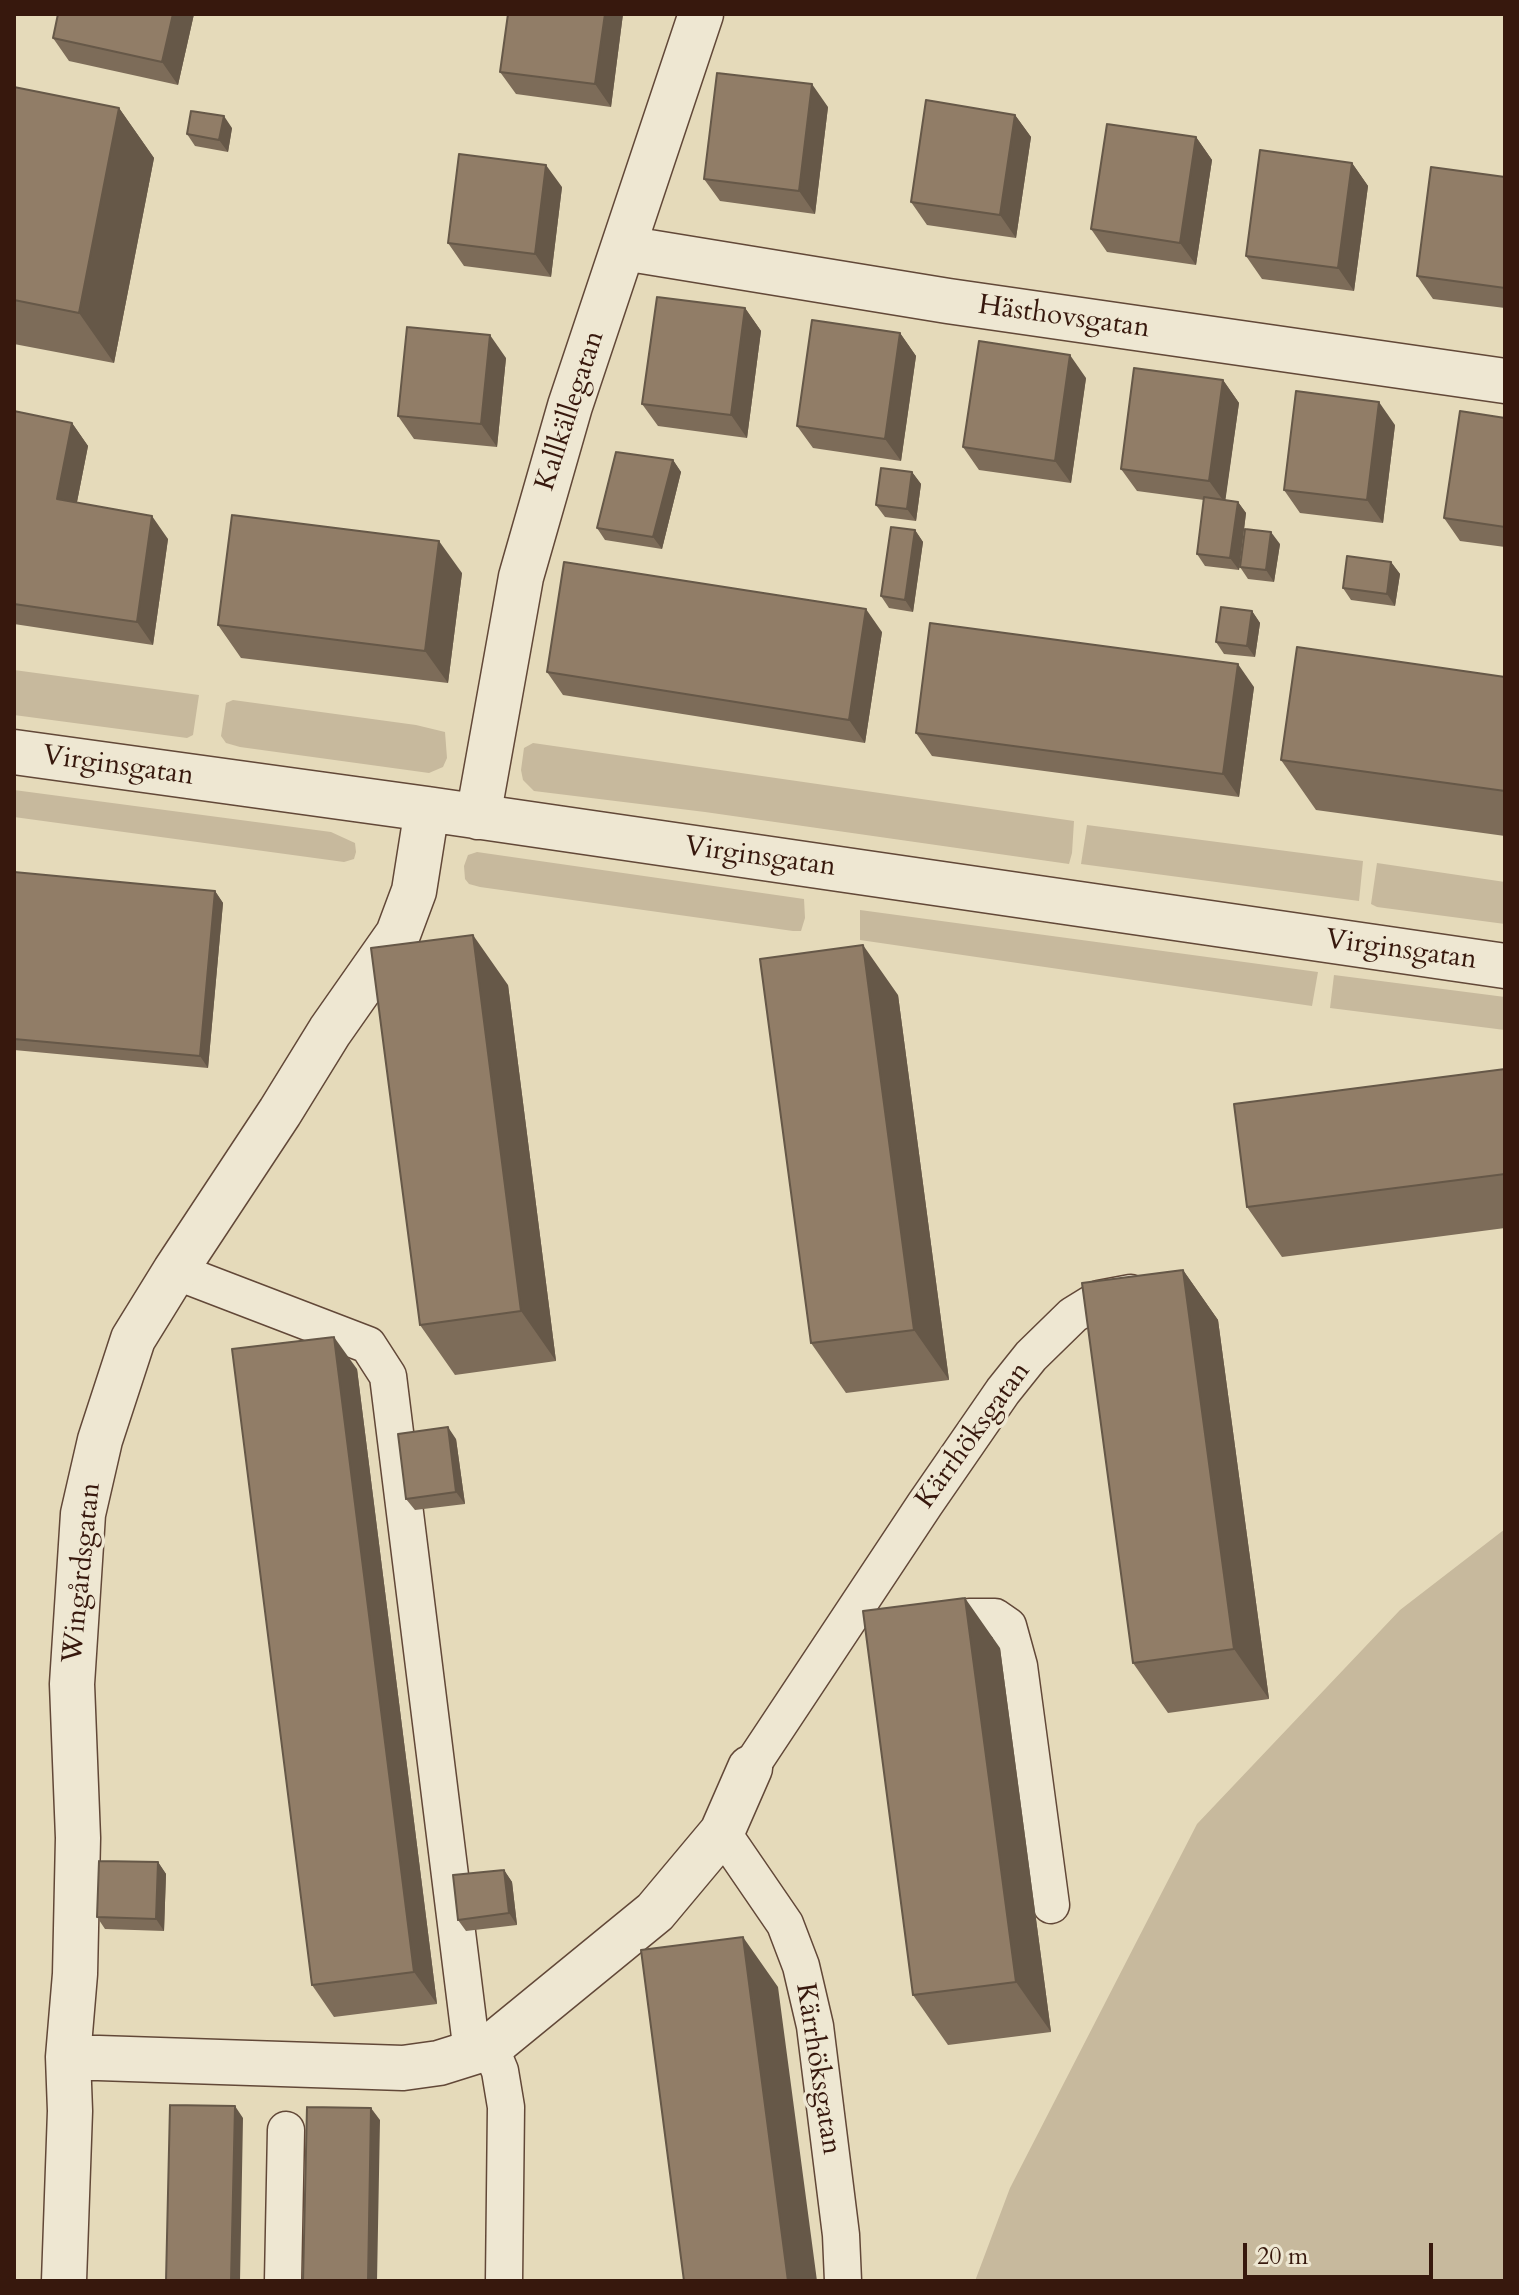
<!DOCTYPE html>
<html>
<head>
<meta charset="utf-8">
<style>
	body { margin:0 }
	#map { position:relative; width:1519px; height:2295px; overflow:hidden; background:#e5daba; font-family:Cardo,serif }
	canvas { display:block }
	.frame { position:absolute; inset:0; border:16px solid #37180d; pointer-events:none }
	.scale { position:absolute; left:1243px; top:2243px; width:190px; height:36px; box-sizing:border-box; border:4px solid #37180d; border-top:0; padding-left:10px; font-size:24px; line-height:28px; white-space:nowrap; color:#37180d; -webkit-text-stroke:6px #eee7d2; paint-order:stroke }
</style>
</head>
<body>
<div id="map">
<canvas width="1519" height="2295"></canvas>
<div class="frame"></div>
<div class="scale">20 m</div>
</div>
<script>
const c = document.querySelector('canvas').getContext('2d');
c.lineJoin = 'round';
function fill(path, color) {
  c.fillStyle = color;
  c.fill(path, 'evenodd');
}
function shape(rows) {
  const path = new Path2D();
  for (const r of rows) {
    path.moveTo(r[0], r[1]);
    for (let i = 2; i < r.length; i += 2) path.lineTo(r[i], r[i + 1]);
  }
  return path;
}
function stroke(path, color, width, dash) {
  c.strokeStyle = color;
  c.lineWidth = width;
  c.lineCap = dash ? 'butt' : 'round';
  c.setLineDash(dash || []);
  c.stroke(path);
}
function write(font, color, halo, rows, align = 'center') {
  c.font = font + ' Cardo,serif';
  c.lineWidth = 7;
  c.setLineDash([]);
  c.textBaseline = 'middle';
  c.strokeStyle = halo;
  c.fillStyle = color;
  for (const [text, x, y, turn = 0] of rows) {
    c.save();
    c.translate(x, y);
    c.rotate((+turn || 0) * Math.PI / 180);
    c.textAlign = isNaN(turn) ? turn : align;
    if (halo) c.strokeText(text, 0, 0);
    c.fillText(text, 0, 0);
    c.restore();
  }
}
fill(shape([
	[14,670,199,695,193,735,187,738,14,715],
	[233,700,416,725,445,732,447,758,443,767,429,773,240,747,226,743,221,736,226,703],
	[533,743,1074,821,1072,853,1069,864,705,812,534,791,523,780,521,770,524,748],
	[14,790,331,832,355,843,356,852,354,859,344,862,14,817],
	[1087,825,1363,861,1359,901,1081,864],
	[477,852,804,899,805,918,801,931,793,931,480,887,469,884,465,879,464,866,468,855],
	[1377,863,1505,882,1505,924,1377,907,1371,904],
	[860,910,1318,972,1312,1006,860,940],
	[1334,975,1505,997,1505,1030,1330,1008],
	[1505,1529,1505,2281,975,2281,1010,2188,1197,1824,1400,1610]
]), '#c7b99d');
const service = shape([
	[175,1271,368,1345,388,1376,472,2053],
	[930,1622,969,1617,995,1617,1008,1626,1019,1666,1051,1905],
	[750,1768,925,1504,1003,1391,1031,1356,1073,1315,1099,1299,1131,1293],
	[722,1832,785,1924,801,1966,815,2026,841,2235,843,2281],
	[490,2047,500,2071,506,2107,504,2281],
	[283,2281,286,2130]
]);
const minor = shape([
	[624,248,948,301,1505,381],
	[14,752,427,809,1505,966],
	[478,817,521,577,570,406,701,14],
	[68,2057,403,2068,439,2063,490,2047,655,1912,722,1832,750,1768],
	[64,2281,70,2111,68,2057,75,1974,78,1838,72,1684,83,1514,100,1440,133,1339,175,1271,280,1112,330,1031,398,934,414,891,427,809]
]);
stroke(service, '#624838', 39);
stroke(minor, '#624838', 47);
stroke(service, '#eee7d2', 36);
stroke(minor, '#eee7d2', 44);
fill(shape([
	[58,14,194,14,178,85,69,61,53,38],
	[623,14,611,107,516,94,500,72],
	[14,87,119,108,154,158,114,363,14,344],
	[828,107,815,214,720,201,704,179],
	[1015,115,1031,137,1016,238,927,225,911,202],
	[232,128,228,152,195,146,187,134],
	[1196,137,1212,160,1196,265,1107,252,1091,229],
	[1352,163,1368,186,1354,291,1262,279,1246,256],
	[1505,177,1505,308,1433,299,1417,276],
	[562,187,551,277,464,266,448,243],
	[745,308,761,331,747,438,658,426,642,404],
	[900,333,916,356,901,461,813,448,797,426],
	[506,358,497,447,414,439,398,416],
	[1086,378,1071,483,979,470,963,447],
	[1223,380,1239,403,1225,500,1238,502,1246,513,1239,570,1205,566,1197,554,1204,500,1137,491,1121,469],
	[14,411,72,423,88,446,77,502,168,539,153,645,14,624],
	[1505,418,1505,547,1460,541,1444,518],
	[1395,425,1383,523,1300,513,1284,490],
	[673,460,681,472,662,549,605,540,597,528],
	[912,472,921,484,916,521,885,517,876,505],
	[915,530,923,542,913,612,889,608,881,596],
	[1280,544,1274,582,1248,579,1240,567],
	[1391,562,1400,574,1395,606,1351,600,1343,588],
	[462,573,448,683,241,658,218,625],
	[1252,611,1260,623,1255,657,1224,654,1216,642],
	[882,632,865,743,563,695,547,672],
	[1505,677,1505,836,1316,810,1281,760],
	[1254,687,1239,797,932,756,916,733],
	[14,872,215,891,223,903,208,1068,14,1050],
	[508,985,556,1361,455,1375,420,1325],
	[898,995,949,1380,846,1393,811,1343],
	[1505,1069,1505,1228,1282,1257,1247,1207],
	[1183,1270,1218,1320,1269,1699,1168,1713,1133,1663],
	[357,1369,437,2004,334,2017,312,1985],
	[456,1439,465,1504,415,1510,406,1499],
	[1000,1648,1051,2032,948,2045,913,1995],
	[158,1862,166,1874,164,1931,105,1929,97,1917],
	[504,1870,512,1882,517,1925,466,1931,458,1920]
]), '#7d6c59');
fill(shape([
	[173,14,194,14,178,85,162,62],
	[605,14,623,14,611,107,595,84],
	[812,84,828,107,815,214,799,191],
	[119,108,154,158,114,363,79,313],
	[1015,115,1031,137,1016,238,1000,215],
	[224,116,232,128,228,152,219,140],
	[1196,137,1212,160,1196,265,1180,243],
	[1352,163,1368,186,1354,291,1338,268],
	[546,165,562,187,551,277,535,254],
	[745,308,761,331,747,438,731,415],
	[900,333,916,356,901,461,885,439],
	[490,335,506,358,497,447,481,424],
	[1070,355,1086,378,1071,483,1055,461],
	[1223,380,1239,403,1225,503,1209,481],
	[1379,402,1395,425,1383,523,1367,500],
	[72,423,88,446,73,522,57,499],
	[673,460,681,472,662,549,653,537],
	[912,472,921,484,916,521,907,509],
	[1238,502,1246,513,1239,570,1230,558],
	[152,516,168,539,153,645,137,622],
	[915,530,923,542,913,612,905,600],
	[1271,532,1280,544,1274,582,1266,570],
	[439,541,462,573,448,683,425,651],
	[1391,562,1400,574,1395,606,1387,594],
	[866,609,882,632,865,743,849,720],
	[1252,611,1260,623,1255,657,1247,646],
	[1238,664,1254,687,1239,797,1223,774],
	[215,891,223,903,208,1068,200,1056],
	[473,935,508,985,556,1361,521,1311],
	[863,945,898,995,949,1380,914,1330],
	[1183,1270,1218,1320,1269,1699,1234,1649],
	[334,1337,357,1369,437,2004,414,1972],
	[448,1427,456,1439,465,1504,456,1492],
	[965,1598,1000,1648,1051,2032,1016,1982],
	[158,1862,166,1874,164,1931,156,1919],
	[504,1870,512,1882,517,1925,509,1913],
	[743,1937,778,1987,817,2281,788,2281],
	[235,2106,243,2118,240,2281,231,2281],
	[371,2108,380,2120,377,2281,368,2281]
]), '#665848');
const building = shape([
	[58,14,173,14,162,62,53,38,58,14],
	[508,14,605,14,595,84,500,72,508,14],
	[717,73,812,84,799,191,704,179,717,73],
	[14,87,119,108,79,313,14,300,14,87],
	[926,100,1015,115,1000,215,911,202,926,100],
	[191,111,224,116,219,140,187,134,191,111],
	[1107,124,1196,137,1180,243,1091,229,1107,124],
	[1260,150,1352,163,1338,268,1246,256,1260,150],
	[459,154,546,165,535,254,448,243,459,154],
	[1431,167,1505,177,1505,288,1417,276,1431,167],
	[657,297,745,308,731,415,642,404,657,297],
	[812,320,900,333,885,439,797,426,812,320],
	[407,327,490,335,481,424,398,416,407,327],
	[979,341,1070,355,1055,461,963,447,979,341],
	[1134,368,1223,380,1209,481,1121,469,1134,368],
	[1296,391,1379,402,1367,500,1284,490,1296,391],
	[14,411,72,423,57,499,152,516,137,622,14,604,14,411],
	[1460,411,1505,418,1505,527,1444,518,1460,411],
	[616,452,673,460,653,537,597,528,616,452],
	[881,468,912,472,907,509,876,505,881,468],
	[1204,497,1238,502,1230,558,1197,554,1204,497],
	[232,515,439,541,425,651,218,625,232,515],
	[891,527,915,530,905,600,881,596,891,527],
	[1245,529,1271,532,1266,570,1240,567,1245,529],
	[1347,556,1391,562,1387,594,1343,588,1347,556],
	[564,562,866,609,849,720,547,672,564,562],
	[1221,607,1252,611,1247,646,1216,642,1221,607],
	[930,623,1238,664,1223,774,916,733,930,623],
	[1297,647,1505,677,1505,791,1281,760,1297,647],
	[14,872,215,891,200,1056,14,1039,14,872],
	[473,935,521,1311,420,1325,371,948,473,935],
	[863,945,914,1330,811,1343,760,959,863,945],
	[1505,1069,1505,1174,1247,1207,1234,1104,1505,1069],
	[1183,1270,1234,1649,1133,1663,1082,1283,1183,1270],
	[334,1337,414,1972,312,1985,232,1349,334,1337],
	[448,1427,456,1492,406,1499,398,1434,448,1427],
	[965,1598,1016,1982,913,1995,863,1611,965,1598],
	[99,1861,158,1862,156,1919,97,1917,99,1861],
	[504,1870,509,1913,458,1920,453,1875,504,1870],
	[743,1937,788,2281,684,2281,641,1950,743,1937],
	[170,2105,235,2106,231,2281,166,2281,170,2105],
	[307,2107,371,2108,368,2281,303,2281,307,2107]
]);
fill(building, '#917d67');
stroke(building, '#665848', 2);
write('28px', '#37180d', '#eee7d2', [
	["Hästhovsgatan",1064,318,8],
	["Kallkällegatan",571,411,-72],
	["Virginsgatan",118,767,8],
	["Virginsgatan",760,858,8],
	["Virginsgatan",1401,951,8],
	["Kärrhöksgatan",974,1436,-54],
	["Wingårdsgatan",83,1573,-84],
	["Kärrhöksgatan",817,2069,81]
]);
</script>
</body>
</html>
